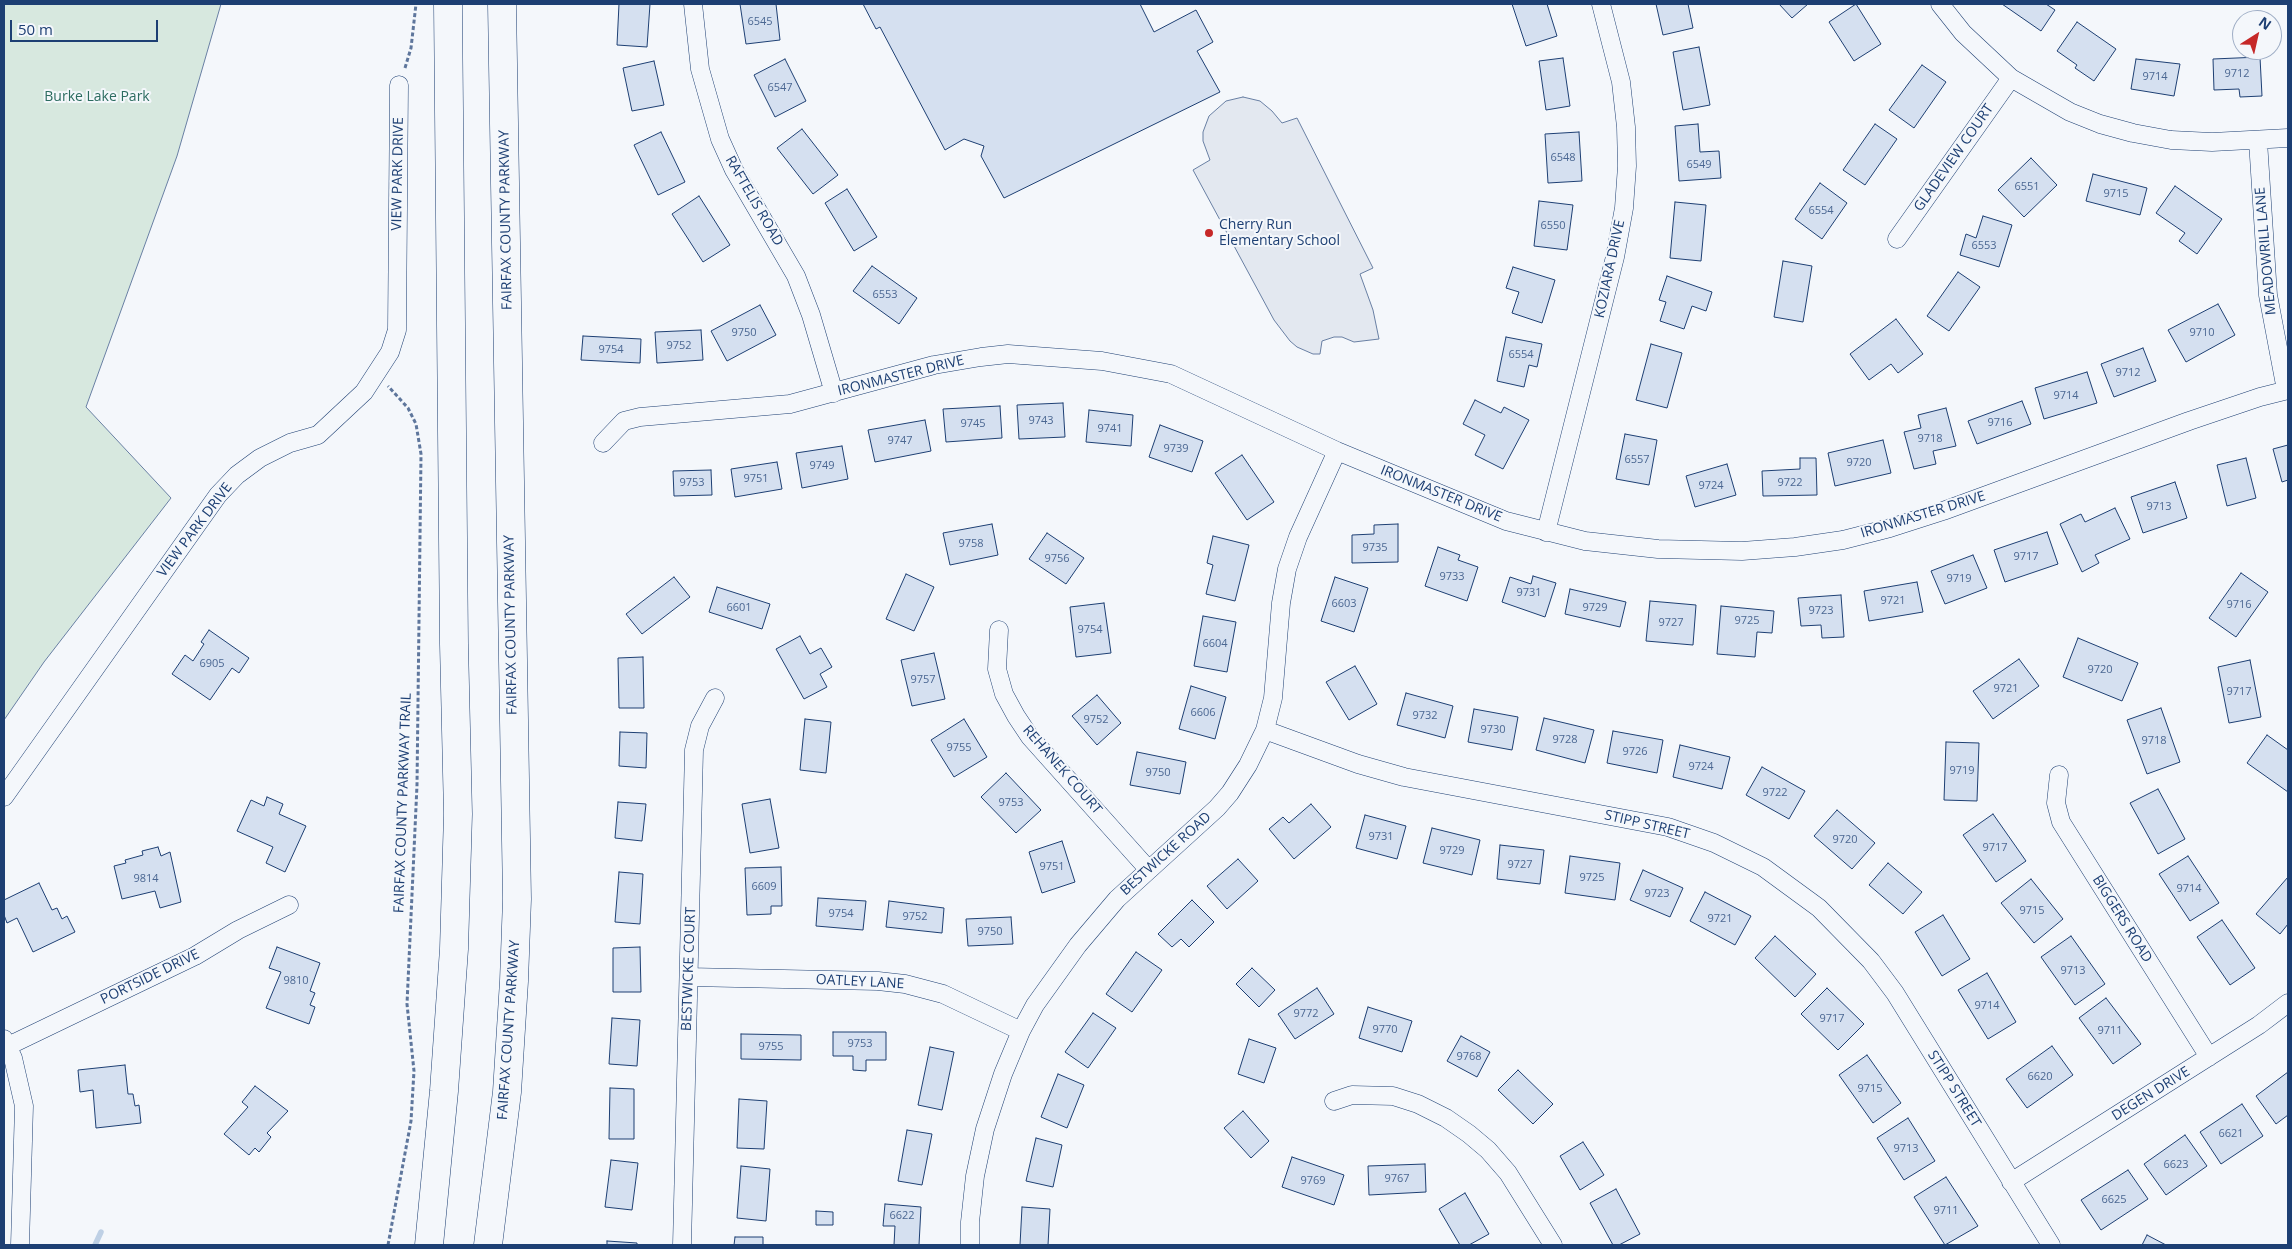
<!DOCTYPE html>
<html>
<head>
<meta charset="utf-8">
<style>
	body { margin:0 }
	#map { position:relative; width:2292px; height:1249px; overflow:hidden; background:#f4f7fb; font-family:"Open Sans",sans-serif }
	canvas { display:block }
	.frame { position:absolute; inset:0; border:5px solid #1d3f73; pointer-events:none }
	.north { position:absolute; left:2232px; top:10px; width:50px; height:50px; box-sizing:border-box; background:#f4f7fb; border:1px solid #9eadc5; border-radius:50%; rotate:35deg; font-size:14px; font-weight:700; line-height:20px; text-align:center; color:#1d3f73 }
	.north::after { content:''; display:block; margin:auto; width:18px; height:22px; background:#c62828; clip-path:polygon(50% 0,100% 100%,50% 72%,0 100%) }
	.scale { position:absolute; left:10px; top:20px; width:148px; height:22px; box-sizing:border-box; border:2px solid #1d3f73; border-top:0; padding-left:6px; font-size:15px; line-height:18px; white-space:nowrap; color:#1d3f73; -webkit-text-stroke:4px #f4f7fb; paint-order:stroke }
</style>
</head>
<body>
<div id="map">
<canvas width="2292" height="1249"></canvas>
<div class="frame"></div>
<div class="north">N</div>
<div class="scale">50 m</div>
</div>
<script>
const c = document.querySelector('canvas').getContext('2d');
c.lineJoin = 'round';
function fill(path, color) {
  c.fillStyle = color;
  c.fill(path, 'evenodd');
}
function shape(rows) {
  const path = new Path2D();
  for (const r of rows) {
    path.moveTo(r[0], r[1]);
    for (let i = 2; i < r.length; i += 2) path.lineTo(r[i], r[i + 1]);
  }
  return path;
}
function stroke(path, color, width, dash) {
  c.strokeStyle = color;
  c.lineWidth = width;
  c.lineCap = dash ? 'butt' : 'round';
  c.setLineDash(dash || []);
  c.stroke(path);
}
function write(font, color, halo, rows, align = 'center') {
  c.font = font + ' "Open Sans",sans-serif';
  c.lineWidth = 4;
  c.setLineDash([]);
  c.textBaseline = 'middle';
  c.strokeStyle = halo;
  c.fillStyle = color;
  for (const [text, x, y, turn = 0] of rows) {
    c.save();
    c.translate(x, y);
    c.rotate((+turn || 0) * Math.PI / 180);
    c.textAlign = isNaN(turn) ? turn : align;
    if (halo) c.strokeText(text, 0, 0);
    c.fillText(text, 0, 0);
    c.restore();
  }
}
const green = shape([
	[4,4,221,4,177,156,86,407,171,498,44,662,4,720,4,4]
]);
fill(green, '#d7e8df');
stroke(green, '#687fa3', 1);
const parking = shape([
	[1243,97,1260,101,1272,111,1282,123,1297,118,1373,268,1360,274,1373,310,1379,339,1354,342,1342,337,1334,337,1322,341,1320,354,1313,354,1297,347,1290,341,1274,320,1193,170,1210,160,1203,141,1203,132,1209,116,1226,101,1243,97]
]);
fill(parking, '#e3e8f0');
stroke(parking, '#687fa3', 1);
stroke(shape([
	[95,1245,101,1232]
]), '#bed0e5', 5.5);
const building = shape([
	[619,4,650,4,647,47,617,45,619,4],
	[740,4,776,4,780,40,746,44,740,4],
	[863,4,1140,4,1154,32,1196,10,1213,42,1197,51,1220,92,1004,198,981,156,984,146,964,139,945,150,880,27,876,29,863,4],
	[1512,4,1547,4,1557,36,1526,46,1512,4],
	[1656,4,1688,4,1693,28,1663,35,1656,4],
	[1779,4,1808,4,1792,18,1779,4],
	[1856,4,1881,44,1854,61,1829,22,1856,4],
	[2002,4,2046,4,2055,10,2041,31,2002,4],
	[2077,22,2116,49,2094,81,2075,68,2077,65,2057,51,2077,22],
	[1699,47,1710,105,1683,110,1673,52,1699,47],
	[2260,57,2262,96,2240,97,2239,89,2214,90,2213,59,2260,57],
	[1563,58,1570,106,1546,110,1539,61,1563,58],
	[785,59,806,101,775,117,754,75,785,59],
	[2136,59,2180,64,2174,96,2131,89,2136,59],
	[654,61,664,105,632,111,623,68,654,61],
	[1922,65,1946,82,1914,128,1889,110,1922,65],
	[1698,124,1700,152,1719,151,1721,178,1679,181,1675,126,1698,124],
	[1875,124,1897,139,1865,185,1843,170,1875,124],
	[802,129,838,175,813,194,777,148,802,129],
	[661,132,685,182,658,195,634,145,661,132],
	[1579,132,1582,181,1548,183,1545,134,1579,132],
	[2031,158,2057,185,2024,217,1998,190,2031,158],
	[2093,174,2147,188,2140,215,2086,201,2093,174],
	[1820,183,1847,203,1822,239,1795,219,1820,183],
	[2175,186,2222,219,2197,254,2179,241,2185,233,2156,213,2175,186],
	[847,189,877,237,854,251,825,203,847,189],
	[699,196,730,245,703,262,672,214,699,196],
	[1539,201,1573,205,1567,250,1534,246,1539,201],
	[1675,202,1706,205,1701,261,1670,258,1675,202],
	[1983,216,2012,225,1999,267,1960,255,1966,234,1976,238,1983,216],
	[1783,261,1812,266,1803,322,1774,317,1783,261],
	[872,266,917,298,899,324,853,291,872,266],
	[1513,267,1555,280,1542,323,1512,313,1519,292,1506,288,1513,267],
	[1958,272,1980,287,1949,331,1927,316,1958,272],
	[1667,276,1712,292,1706,311,1692,306,1684,329,1660,321,1666,302,1659,300,1667,276],
	[2218,304,2235,335,2186,362,2168,330,2218,304],
	[760,305,776,335,727,361,711,331,760,305],
	[1896,319,1923,354,1898,373,1891,364,1869,380,1850,354,1896,319],
	[701,330,703,360,657,363,655,332,701,330],
	[583,336,641,339,640,363,581,360,583,336],
	[1506,337,1542,344,1537,367,1529,365,1524,387,1497,381,1506,337],
	[1651,344,1682,353,1667,408,1636,400,1651,344],
	[2143,348,2156,381,2114,397,2101,364,2143,348],
	[2087,372,2097,403,2044,419,2035,388,2087,372],
	[1475,400,1501,413,1504,407,1529,420,1503,469,1475,455,1485,435,1463,424,1475,400],
	[2022,401,2031,424,1977,444,1968,421,2022,401],
	[1063,403,1065,437,1019,439,1017,405,1063,403],
	[1000,406,1002,438,946,442,943,409,1000,406],
	[1946,408,1956,446,1933,451,1936,464,1914,469,1904,432,1921,428,1918,415,1946,408],
	[1089,410,1133,415,1131,446,1086,442,1089,410],
	[925,420,931,451,875,462,868,430,925,420],
	[1160,425,1203,441,1192,472,1149,457,1160,425],
	[1625,434,1657,440,1649,485,1616,479,1625,434],
	[1883,440,1891,473,1835,486,1828,453,1883,440],
	[2288,445,2288,480,2282,482,2273,449,2288,445],
	[842,446,848,479,802,488,796,453,842,446],
	[1242,455,1274,502,1247,520,1215,473,1242,455],
	[1800,458,1816,458,1817,495,1763,496,1762,471,1800,469,1800,458],
	[2246,458,2256,498,2227,506,2217,465,2246,458],
	[777,462,782,489,735,497,731,469,777,462],
	[1727,464,1736,495,1695,507,1686,476,1727,464],
	[711,470,712,495,674,496,673,471,711,470],
	[2175,482,2187,518,2143,533,2131,497,2175,482],
	[2115,508,2130,539,2095,555,2099,563,2082,572,2060,524,2081,514,2085,522,2115,508],
	[992,524,998,555,950,565,943,533,992,524],
	[1398,524,1398,562,1352,563,1352,535,1374,534,1374,525,1398,524],
	[2047,532,2058,564,2005,582,1994,550,2047,532],
	[1047,533,1084,558,1066,584,1029,559,1047,533],
	[1213,536,1249,545,1235,601,1206,594,1213,565,1207,563,1213,536],
	[1438,547,1460,555,1458,560,1478,567,1467,601,1425,586,1438,547],
	[1973,555,1987,588,1945,604,1931,571,1973,555],
	[2241,573,2268,592,2236,637,2209,618,2241,573],
	[906,574,934,587,914,631,886,619,906,574],
	[1533,576,1556,583,1545,617,1502,602,1510,577,1531,584,1533,576],
	[674,577,690,597,642,634,626,614,674,577],
	[1335,577,1368,588,1354,632,1321,621,1335,577],
	[1917,582,1923,612,1869,621,1864,591,1917,582],
	[717,587,770,604,762,629,709,612,717,587],
	[1570,589,1626,602,1620,627,1565,614,1570,589],
	[1841,595,1844,637,1822,638,1821,625,1801,626,1798,598,1841,595],
	[1650,601,1696,605,1693,645,1646,641,1650,601],
	[1104,603,1111,653,1076,657,1070,607,1104,603],
	[1721,606,1774,611,1772,633,1757,632,1755,657,1717,654,1721,606],
	[1203,616,1236,622,1227,672,1194,666,1203,616],
	[209,630,249,658,239,673,232,668,210,700,172,674,185,655,193,661,204,644,201,642,209,630],
	[800,636,810,654,821,648,832,667,820,674,827,687,804,699,776,649,800,636],
	[2078,638,2138,663,2122,701,2063,677,2078,638],
	[934,653,945,699,912,706,901,660,934,653],
	[643,657,644,708,619,708,618,658,643,657],
	[2019,659,2039,686,1993,719,1973,691,2019,659],
	[2250,660,2261,717,2229,723,2218,667,2250,660],
	[1355,666,1377,704,1349,720,1326,682,1355,666],
	[1191,686,1226,697,1215,739,1179,729,1191,686],
	[1406,693,1453,706,1445,738,1397,725,1406,693],
	[1097,695,1121,723,1097,745,1072,716,1097,695],
	[2161,708,2180,762,2147,774,2127,720,2161,708],
	[1474,709,1518,717,1512,750,1468,742,1474,709],
	[1544,718,1594,730,1585,763,1536,750,1544,718],
	[805,719,831,722,826,773,800,770,805,719],
	[964,719,987,757,954,777,931,740,964,719],
	[1613,731,1663,740,1657,773,1607,763,1613,731],
	[620,732,647,733,646,768,619,766,620,732],
	[2267,735,2288,750,2288,792,2247,763,2267,735],
	[1946,742,1979,743,1977,801,1944,800,1946,742],
	[1680,745,1730,757,1722,789,1673,777,1680,745],
	[1137,752,1186,762,1180,794,1130,785,1137,752],
	[1762,767,1805,791,1789,819,1746,795,1762,767],
	[1006,773,1041,810,1016,833,981,797,1006,773],
	[2158,789,2185,839,2158,854,2130,803,2158,789],
	[267,797,283,804,279,814,306,826,285,872,266,863,273,847,237,831,251,800,264,806,267,797],
	[770,799,779,848,750,853,742,804,770,799],
	[618,802,646,804,642,841,615,838,618,802],
	[1311,804,1331,827,1294,859,1269,829,1283,817,1289,823,1311,804],
	[1837,810,1875,843,1852,869,1814,836,1837,810],
	[1993,814,2026,861,1996,882,1963,835,1993,814],
	[1365,815,1406,826,1397,859,1356,848,1365,815],
	[1432,828,1480,840,1472,875,1423,863,1432,828],
	[1062,841,1075,882,1042,893,1029,852,1062,841],
	[1500,845,1544,850,1540,884,1497,879,1500,845],
	[158,847,161,856,170,852,181,902,160,908,155,891,122,899,114,866,126,863,125,860,143,855,142,851,158,847],
	[1570,856,1620,863,1615,900,1565,893,1570,856],
	[2188,856,2219,903,2190,921,2159,874,2188,856],
	[1238,859,1258,881,1227,909,1207,886,1238,859],
	[1888,863,1922,892,1903,914,1869,885,1888,863],
	[781,867,782,906,771,906,771,914,747,915,745,868,781,867],
	[1643,870,1683,888,1670,917,1630,900,1643,870],
	[619,872,643,874,640,924,615,922,619,872],
	[2288,877,2288,924,2280,934,2256,914,2288,877],
	[2031,879,2063,919,2034,943,2001,903,2031,879],
	[39,883,52,910,57,908,62,919,67,916,75,932,33,952,17,918,7,923,4,915,4,900,39,883],
	[1705,892,1751,916,1735,945,1690,921,1705,892],
	[818,898,866,901,863,930,816,926,818,898],
	[1192,900,1214,922,1189,947,1181,939,1172,947,1158,934,1192,900],
	[889,901,944,908,942,933,886,927,889,901],
	[1943,915,1970,959,1942,976,1915,932,1943,915],
	[1011,917,1013,944,968,946,966,919,1011,917],
	[2222,920,2255,968,2230,985,2197,937,2222,920],
	[1775,936,1816,974,1795,997,1755,958,1775,936],
	[2071,936,2105,984,2075,1005,2041,957,2071,936],
	[277,947,320,963,310,991,315,993,310,1005,315,1007,309,1024,266,1008,281,972,269,968,277,947],
	[640,947,641,992,613,992,613,948,640,947],
	[1136,952,1162,970,1132,1012,1106,994,1136,952],
	[1252,968,1275,990,1259,1007,1236,984,1252,968],
	[1987,973,2016,1022,1988,1039,1958,990,1987,973],
	[1317,988,1334,1014,1295,1039,1278,1014,1317,988],
	[1827,988,1864,1024,1838,1050,1801,1014,1827,988],
	[2106,998,2141,1044,2113,1064,2079,1018,2106,998],
	[1368,1007,1412,1021,1402,1052,1359,1038,1368,1007],
	[1093,1013,1116,1028,1088,1068,1065,1052,1093,1013],
	[612,1018,640,1020,637,1066,609,1064,612,1018],
	[833,1032,886,1032,886,1060,866,1060,866,1071,853,1070,853,1056,833,1056,833,1032],
	[741,1034,801,1035,801,1060,741,1059,741,1034],
	[1461,1036,1490,1052,1477,1077,1447,1061,1461,1036],
	[1249,1039,1276,1048,1264,1083,1238,1074,1249,1039],
	[2052,1046,2073,1075,2027,1108,2006,1079,2052,1046],
	[930,1047,954,1052,942,1110,918,1105,930,1047],
	[1867,1055,1901,1103,1873,1123,1839,1075,1867,1055],
	[125,1065,128,1094,133,1094,135,1106,139,1105,141,1123,96,1128,93,1090,80,1092,78,1070,125,1065],
	[1518,1070,1553,1104,1533,1124,1498,1090,1518,1070],
	[2288,1072,2288,1115,2276,1124,2256,1096,2288,1072],
	[1058,1074,1084,1085,1067,1128,1041,1117,1058,1074],
	[255,1086,288,1111,267,1133,271,1137,259,1152,255,1148,249,1155,224,1134,248,1107,242,1102,255,1086],
	[610,1088,634,1089,634,1139,609,1139,610,1088],
	[739,1099,767,1101,764,1149,737,1148,739,1099],
	[2242,1104,2263,1136,2221,1164,2200,1132,2242,1104],
	[1243,1111,1269,1141,1251,1158,1224,1128,1243,1111],
	[1908,1118,1935,1161,1904,1180,1877,1138,1908,1118],
	[907,1130,932,1134,922,1185,898,1181,907,1130],
	[2185,1135,2207,1166,2166,1195,2144,1164,2185,1135],
	[1036,1138,1062,1145,1053,1187,1026,1181,1036,1138],
	[1583,1142,1604,1175,1580,1190,1560,1156,1583,1142],
	[1292,1157,1344,1175,1334,1205,1282,1187,1292,1157],
	[611,1160,638,1163,632,1210,605,1207,611,1160],
	[1425,1164,1426,1192,1369,1195,1368,1166,1425,1164],
	[741,1166,770,1169,766,1221,737,1218,741,1166],
	[2128,1170,2148,1199,2101,1230,2081,1200,2128,1170],
	[1946,1177,1978,1226,1945,1245,1914,1197,1946,1177],
	[1616,1189,1640,1234,1619,1245,1613,1245,1590,1203,1616,1189],
	[1465,1193,1489,1234,1469,1245,1460,1245,1439,1209,1465,1193],
	[885,1204,921,1207,919,1245,894,1245,895,1226,883,1226,885,1204],
	[1022,1207,1050,1209,1048,1245,1020,1245,1022,1207],
	[816,1211,833,1212,833,1225,816,1225,816,1211],
	[2147,1235,2166,1245,2142,1245,2147,1235],
	[735,1237,763,1237,763,1245,734,1245,735,1237],
	[607,1241,637,1243,637,1245,607,1245,607,1241]
]);
fill(building, '#d5e0f0');
stroke(building, '#1d3f73', 1);
const minor = shape([
	[693,4,700,69,720,139,734,170,796,276,811,315,834,393],
	[1940,4,1963,33,2011,78,2070,112,2100,124,2133,133,2171,140,2212,142,2288,138],
	[2258,141,2268,295,2286,390],
	[1897,239,2011,78],
	[603,443,624,421,640,417,790,404,934,365,981,357,1008,354,1102,361,1171,374,1337,451,1506,521,1585,541,1658,549,1742,551,1795,547,1843,540,1890,528,1943,511,2189,421,2260,397,2288,390],
	[1546,532,1615,257,1624,208,1627,166,1626,127,1621,82,1601,4],
	[999,630,997,669,1004,694,1016,716,1030,737,1148,869],
	[1265,730,1358,764,1404,777,1668,827,1714,843,1763,867,1819,908,1871,961,1895,993,2051,1245],
	[2059,775,2056,803,2061,822,2209,1057],
	[4,797,218,495,237,475,260,458,290,443,318,435,364,392,390,352,397,330,399,85],
	[689,977,878,981,905,984,943,994,1021,1031],
	[4,1039,13,1058,24,1106,20,1245],
	[8,1046,195,956,238,930,289,905],
	[1334,1101,1352,1095,1393,1096,1418,1104,1446,1118,1469,1134,1488,1150,1508,1173,1553,1245],
	[2011,1182,2259,1025,2288,1003],
	[682,1245,694,750,700,726,715,698],
	[970,1245,970,1222,975,1176,985,1129,1003,1074,1021,1031,1035,1005,1078,945,1117,899,1217,808,1230,793,1248,765,1265,730,1273,698,1281,603,1287,569,1298,537,1337,451]
]);
const trunk = shape([
	[429,1245,444,1091,454,949,458,814,454,644,448,4],
	[488,1245,507,1092,514,981,517,899,502,4]
]);
stroke(minor, '#1d3f73', 19);
stroke(trunk, '#1d3f73', 29);
stroke(shape([
	[405,68,411,48,416,4],
	[388,1245,411,1121,414,1071,407,1004,417,785,421,454,416,424,408,408,388,386]
]), '#5e769c', 3, [4, 2.5]);
stroke(minor, '#f4f7fb', 18);
stroke(trunk, '#f4f7fb', 28);
for (const [x, y, r, color] of [
	[1209,233,5,"#c62828"]
]) {
  const dot = new Path2D();
  dot.arc(x, y, r, 0, 2 * Math.PI);
  c.fillStyle = color;
  c.fill(dot);
  stroke(dot, '#f4f7fb', 2);
}
write('11px', '#4b6792', null, [
	["6545",760,22],
	["9712",2237,74],
	["9714",2155,77],
	["6547",780,88],
	["6548",1563,158],
	["6549",1699,165],
	["6551",2027,187],
	["9715",2116,194],
	["6554",1821,211],
	["6550",1553,226],
	["6553",1984,246],
	["6553",885,295],
	["9750",744,333],
	["9710",2202,333],
	["9752",679,346],
	["9754",611,350],
	["6554",1521,355],
	["9712",2128,373],
	["9714",2066,396],
	["9743",1041,421],
	["9716",2000,423],
	["9745",973,424],
	["9741",1110,429],
	["9718",1930,439],
	["9747",900,441],
	["9739",1176,449],
	["6557",1637,460],
	["9720",1859,463],
	["9749",822,466],
	["9751",756,479],
	["9753",692,483],
	["9722",1790,483],
	["9724",1711,486],
	["9713",2159,507],
	["9758",971,544],
	["9735",1375,548],
	["9717",2026,557],
	["9756",1057,559],
	["9733",1452,577],
	["9719",1959,579],
	["9731",1529,593],
	["9721",1893,601],
	["6603",1344,604],
	["9716",2239,605],
	["6601",739,608],
	["9729",1595,608],
	["9723",1821,611],
	["9725",1747,621],
	["9727",1671,623],
	["9754",1090,630],
	["6604",1215,644],
	["6905",212,664],
	["9720",2100,670],
	["9757",923,680],
	["9721",2006,689],
	["9717",2239,692],
	["6606",1203,713],
	["9732",1425,716],
	["9752",1096,720],
	["9730",1493,730],
	["9728",1565,740],
	["9718",2154,741],
	["9755",959,748],
	["9726",1635,752],
	["9724",1701,767],
	["9719",1962,771],
	["9750",1158,773],
	["9722",1775,793],
	["9753",1011,803],
	["9731",1381,837],
	["9720",1845,840],
	["9717",1995,848],
	["9729",1452,851],
	["9727",1520,865],
	["9751",1052,867],
	["9725",1592,878],
	["9814",146,879],
	["6609",764,887],
	["9714",2189,889],
	["9723",1657,894],
	["9715",2032,911],
	["9754",841,914],
	["9752",915,917],
	["9721",1720,919],
	["9750",990,932],
	["9713",2073,971],
	["9810",296,981],
	["9714",1987,1006],
	["9772",1306,1014],
	["9717",1832,1019],
	["9770",1385,1030],
	["9711",2110,1031],
	["9753",860,1044],
	["9755",771,1047],
	["9768",1469,1057],
	["6620",2040,1077],
	["9715",1870,1089],
	["6621",2231,1134],
	["9713",1906,1149],
	["6623",2176,1165],
	["9767",1397,1179],
	["9769",1313,1181],
	["6625",2114,1200],
	["9711",1946,1211],
	["6622",902,1216]
]);
write('14px', '#2c6c60', '#f4f7fb', [
	["Burke Lake Park",97,97]
]);
write('14px', '#1d3f73', '#f4f7fb', [
	["GLADEVIEW COURT",1954,158,-55],
	["VIEW PARK DRIVE",398,174,-89],
	["RAFTELIS ROAD",754,201,60],
	["FAIRFAX COUNTY PARKWAY",506,220,-91],
	["MEADOWRILL LANE",2266,251,-95],
	["KOZIARA DRIVE",1610,269,-78],
	["IRONMASTER DRIVE",901,376,-14],
	["IRONMASTER DRIVE",1441,494,22],
	["IRONMASTER DRIVE",1923,515,-17],
	["VIEW PARK DRIVE",195,530,-53],
	["FAIRFAX COUNTY PARKWAY",511,625,-91],
	["REHANEK COURT",1062,770,49],
	["FAIRFAX COUNTY PARKWAY TRAIL",403,803,-88],
	["STIPP STREET",1647,825,13],
	["BESTWICKE ROAD",1166,854,-42],
	["BIGGERS ROAD",2122,919,58],
	["BESTWICKE COURT",689,969,-88],
	["PORTSIDE DRIVE",150,977,-26],
	["OATLEY LANE",860,982,3],
	["FAIRFAX COUNTY PARKWAY",509,1030,-86],
	["STIPP STREET",1954,1089,58],
	["DEGEN DRIVE",2151,1094,-32]
]);
write('14px', '#1d3f73', '#f4f7fb', [
	["Cherry Run",1219,225],
	["Elementary School",1219,241]
], 'left');
</script>
</body>
</html>
